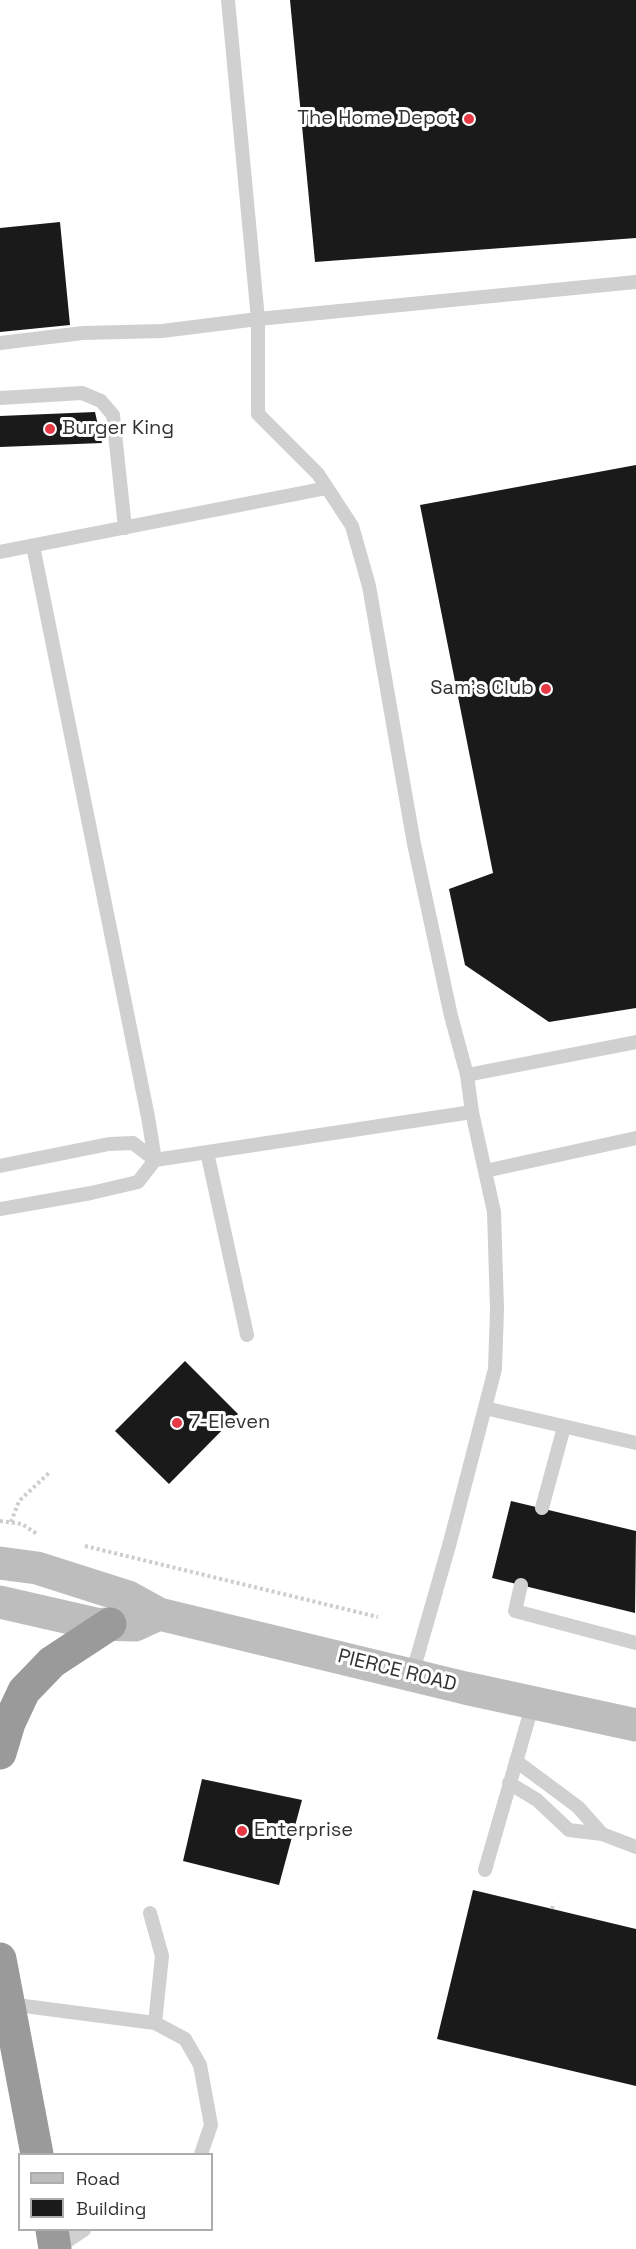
<!DOCTYPE html>
<html>
<head>
<meta charset="utf-8">
<style>
	body { margin:0 }
	#map { position:relative; width:636px; height:2249px; overflow:hidden; background:#fff; font-family:"Space Grotesk",sans-serif }
	canvas { display:block }
	.legend { position:absolute; left:18px; top:2153px; width:195px; height:78px; box-sizing:border-box; background:#fff; border:2px solid #adadad; margin:0; padding:8px 10px; list-style:none; font-size:18px; color:#333 }
	.legend li { display:flex; align-items:center; gap:12px; height:30px }
	.legend b { width:30px; border:2px solid #adadad }
</style>
</head>
<body>
<div id="map">
<canvas width="636" height="2249"></canvas>
<ul class="legend">
<li><b style="height:8px;background:#bdbdbd"></b>Road</li>
<li><b style="height:16px;background:#1a1a1a"></b>Building</li>
</ul>
</div>
<script>
const c = document.querySelector('canvas').getContext('2d');
c.lineJoin = 'round';
function fill(path, color) {
  c.fillStyle = color;
  c.fill(path, 'evenodd');
}
function shape(rows) {
  const path = new Path2D();
  for (const r of rows) {
    path.moveTo(r[0], r[1]);
    for (let i = 2; i < r.length; i += 2) path.lineTo(r[i], r[i + 1]);
  }
  return path;
}
function stroke(path, color, width, dash) {
  c.strokeStyle = color;
  c.lineWidth = width;
  c.lineCap = dash ? 'butt' : 'round';
  c.setLineDash(dash || []);
  c.stroke(path);
}
function write(font, color, halo, rows, align = 'center') {
  c.font = font + ' "Space Grotesk",sans-serif';
  c.lineWidth = 6;
  c.setLineDash([]);
  c.textBaseline = 'middle';
  c.strokeStyle = halo;
  c.fillStyle = color;
  for (const [text, x, y, turn = 0] of rows) {
    c.save();
    c.translate(x, y);
    c.rotate((+turn || 0) * Math.PI / 180);
    c.textAlign = isNaN(turn) ? turn : align;
    if (halo) c.strokeText(text, 0, 0);
    c.fillText(text, 0, 0);
    c.restore();
  }
}
fill(shape([
	[290,0,636,0,636,238,315,262],
	[60,222,70,325,0,332,0,228],
	[95,412,102,443,0,447,0,416],
	[636,465,636,1008,549,1022,465,965,449,889,493,873,420,505],
	[185,1361,238,1414,169,1484,115,1431],
	[511,1501,636,1531,635,1613,492,1578],
	[202,1779,302,1800,279,1885,183,1861],
	[473,1890,636,1929,636,2086,437,2039]
]), '#1a1a1a');
stroke(shape([
	[0,1521,22,1524,37,1534],
	[11,1522,19,1501,50,1472],
	[85,1546,378,1617],
	[552,1909,553,1903]
]), '#cdcdcd', 4, [3, 3]);
stroke(shape([
	[228,0,258,319,258,414,318,474,352,526,369,586,414,844,451,1016,467,1075,472,1112,494,1212,497,1309,495,1369,450,1542,412,1675],
	[0,343,83,333,162,331,258,319,636,282],
	[0,398,82,393,101,401,113,415,125,528],
	[0,552,327,488],
	[467,1075,636,1042],
	[207,1152,247,1335],
	[0,1166,109,1144,133,1143,155,1160,472,1112],
	[485,1171,636,1138],
	[0,1209,91,1193,138,1182,155,1160,148,1117,33,546],
	[485,1408,636,1443],
	[542,1508,564,1427],
	[521,1585,515,1611,636,1643],
	[516,1761,578,1807,602,1834],
	[509,1783,537,1800,569,1830,602,1834,636,1847],
	[485,1870,533,1703],
	[150,1913,162,1956,155,2023],
	[9,2004,155,2023,185,2039,200,2065,211,2125,201,2154],
	[55,2249,84,2230]
]), '#d0d0d0', 14);
stroke(shape([
	[0,1563,37,1568,128,1597,159,1614,465,1688,636,1725],
	[0,1602,96,1624,135,1625,159,1614]
]), '#bdbdbd', 33);
stroke(shape([
	[0,1753,9,1723,24,1691,52,1662,110,1624],
	[0,1959,37,2154],
	[52,2230,55,2249]
]), '#9a9a9a', 33);
for (const [x, y, r, color] of [
	[469,119,6,"#e63946"],
	[50,429,6,"#e63946"],
	[546,689,6,"#e63946"],
	[177,1423,6,"#e63946"],
	[242,1831,6,"#e63946"]
]) {
  const dot = new Path2D();
  dot.arc(x, y, r, 0, 2 * Math.PI);
  c.fillStyle = color;
  c.fill(dot);
  stroke(dot, '#fff', 2);
}
write('20px', '#333', '#fff', [
	["The Home Depot",457,119,"right"],
	["Burger King",62,429],
	["Sam's Club",534,689,"right"],
	["7-Eleven",189,1423],
	["Enterprise",254,1831]
], 'left');
write('20px', '#333', '#fff', [
	["PIERCE ROAD",397,1671,14]
]);
</script>
</body>
</html>
